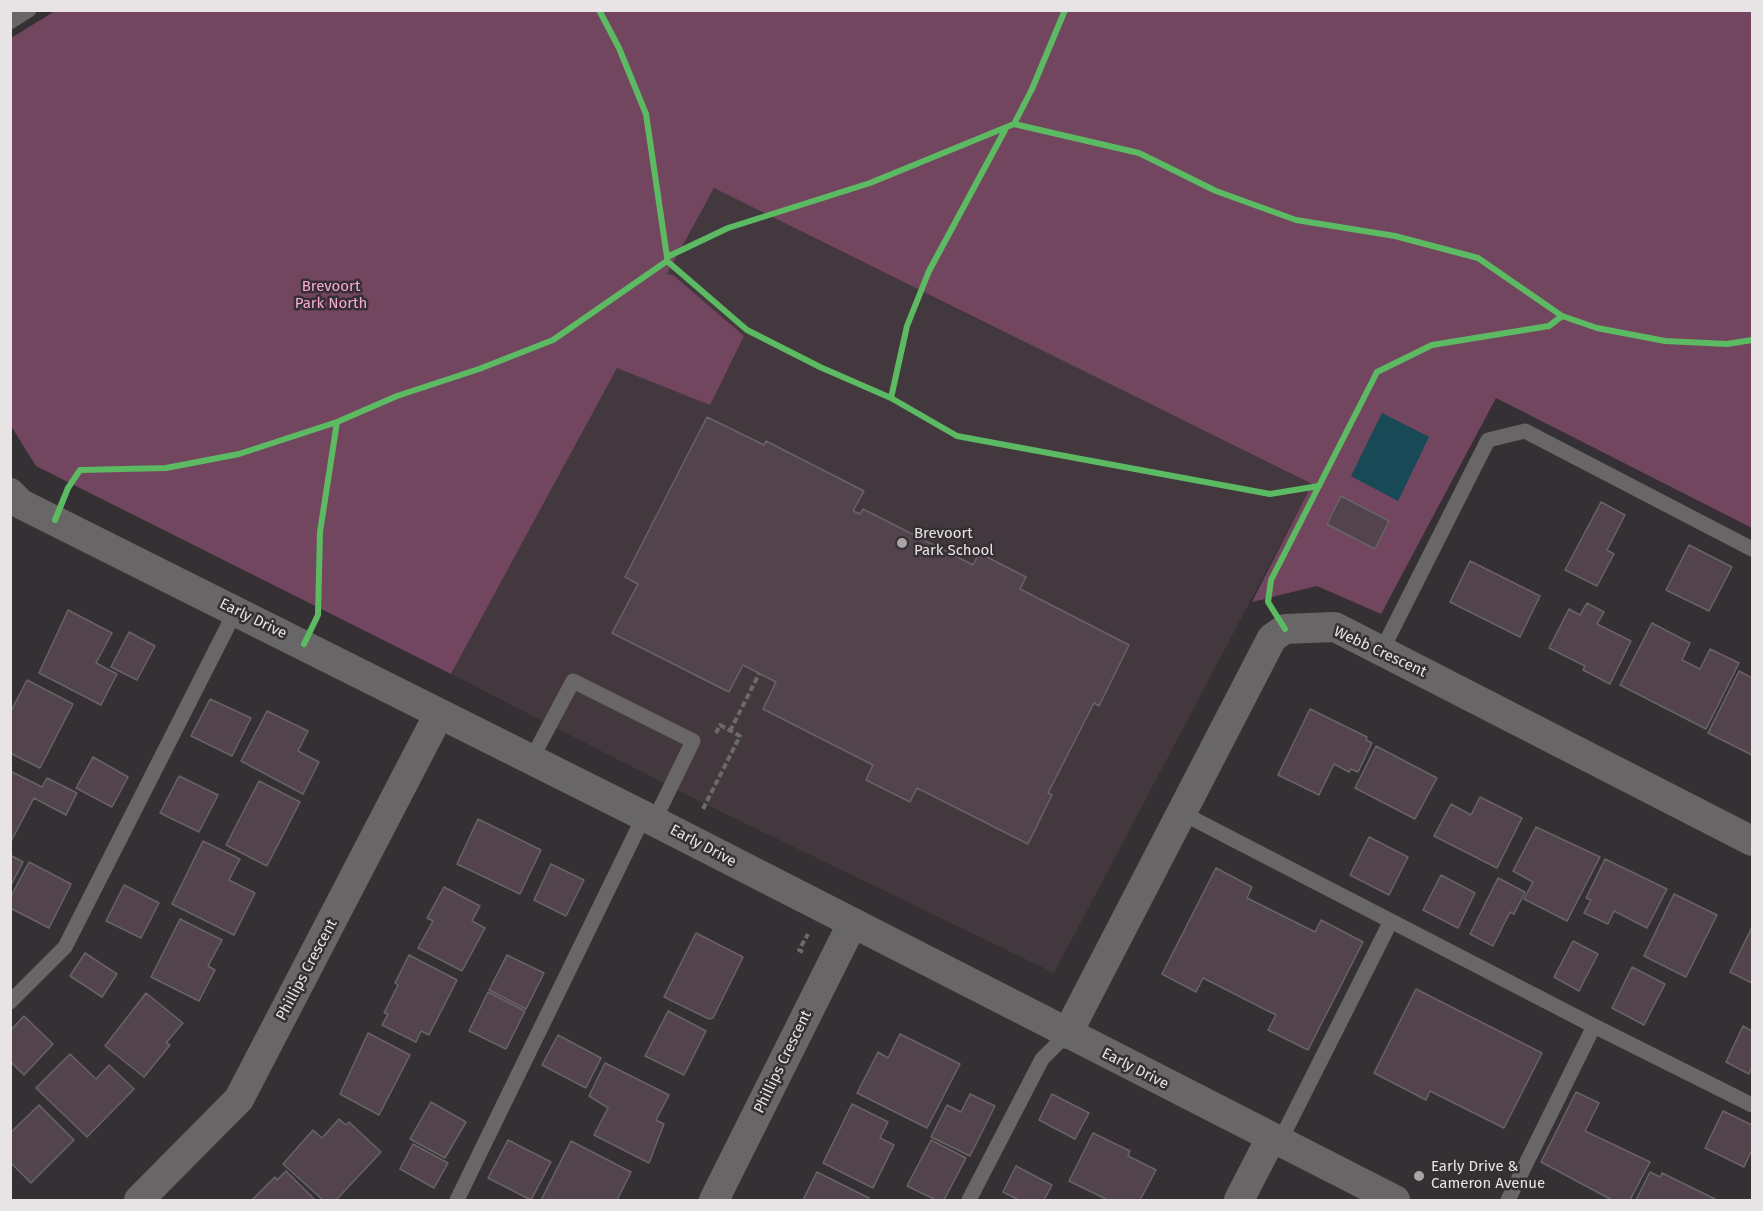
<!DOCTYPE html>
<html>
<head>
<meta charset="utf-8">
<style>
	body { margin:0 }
	#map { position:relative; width:1763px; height:1211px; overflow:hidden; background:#353033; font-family:"Fira Sans",sans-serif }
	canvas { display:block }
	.frame { position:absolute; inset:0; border:12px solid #e8e4e6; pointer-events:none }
</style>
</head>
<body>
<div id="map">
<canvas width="1763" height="1211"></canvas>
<div class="frame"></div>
</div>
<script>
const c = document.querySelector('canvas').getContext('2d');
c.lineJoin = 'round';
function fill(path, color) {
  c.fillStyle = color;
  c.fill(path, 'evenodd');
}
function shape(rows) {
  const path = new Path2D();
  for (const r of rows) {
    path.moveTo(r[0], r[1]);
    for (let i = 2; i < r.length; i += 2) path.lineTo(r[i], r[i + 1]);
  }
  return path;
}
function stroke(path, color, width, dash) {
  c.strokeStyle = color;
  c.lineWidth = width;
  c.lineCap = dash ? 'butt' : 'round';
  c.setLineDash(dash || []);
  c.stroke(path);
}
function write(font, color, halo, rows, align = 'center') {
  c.font = font + ' "Fira Sans",sans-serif';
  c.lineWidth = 5;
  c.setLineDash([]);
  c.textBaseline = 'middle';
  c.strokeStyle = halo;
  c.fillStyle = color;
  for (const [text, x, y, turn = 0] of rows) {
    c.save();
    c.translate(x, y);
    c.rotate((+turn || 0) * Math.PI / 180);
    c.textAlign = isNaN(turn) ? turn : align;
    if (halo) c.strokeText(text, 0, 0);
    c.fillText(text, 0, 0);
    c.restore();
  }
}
fill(shape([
	[714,187,1312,484,1054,973,697,800,451,674]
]), '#43383e');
fill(shape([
	[55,11,1752,11,1752,528,1496,398,1381,614,1317,586,1252,602,1312,484,714,188,667,274,673,275,744,336,710,405,617,368,451,674,36,466,11,426,11,38]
]), '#72465f');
fill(shape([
	[1382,413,1429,437,1398,501,1351,476]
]), '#184957');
const building = shape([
	[707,417,764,445,766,441,864,491,853,511,860,514,863,509,973,565,979,553,1026,577,1020,589,1129,645,1099,706,1094,703,1048,793,1052,795,1028,844,917,788,910,802,866,780,873,765,763,709,776,682,743,665,729,692,612,633,638,584,625,577,707,417],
	[1341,496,1389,521,1375,549,1327,524,1341,496],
	[1601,502,1625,515,1607,550,1614,554,1597,586,1565,570,1601,502],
	[1689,545,1732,567,1709,611,1666,590,1689,545],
	[1470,561,1540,596,1520,637,1450,602,1470,561],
	[1587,603,1604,612,1597,624,1631,641,1610,684,1583,670,1585,666,1549,648,1569,609,1580,615,1587,603],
	[68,610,112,633,96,663,117,674,101,705,39,673,68,610],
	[1652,623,1690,643,1682,660,1700,669,1710,649,1739,663,1706,729,1620,685,1652,623],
	[129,632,155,646,137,680,111,667,129,632],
	[1739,671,1752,678,1752,755,1708,733,1739,671],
	[27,680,73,704,40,768,10,753,10,713,27,680],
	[210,699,251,718,232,756,191,736,210,699],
	[1310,709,1367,737,1366,740,1372,743,1358,772,1351,769,1349,772,1334,764,1319,795,1278,775,1310,709],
	[267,711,308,731,298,751,319,762,303,794,241,761,267,711],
	[1376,746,1437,778,1415,819,1355,788,1376,746],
	[93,757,128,777,112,807,76,788,93,757],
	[10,771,42,787,47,778,77,793,66,815,34,798,10,843,10,771],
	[179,776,218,795,199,832,160,813,179,776],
	[259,781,300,802,267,866,226,845,259,781],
	[1480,797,1522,818,1497,868,1434,836,1451,804,1471,815,1480,797],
	[478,819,541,850,520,894,457,864,478,819],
	[1536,827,1600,857,1567,921,1524,899,1533,882,1513,871,1536,827],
	[1369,837,1408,857,1389,895,1350,875,1369,837],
	[203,841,240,859,229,880,255,893,234,935,172,904,203,841],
	[10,855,23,862,10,887,10,855],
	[1605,859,1667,889,1647,928,1614,911,1608,924,1584,913,1591,900,1586,898,1605,859],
	[29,862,71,884,49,928,10,908,10,898,29,862],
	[551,864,584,880,566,916,534,900,551,864],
	[1216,868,1252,887,1247,898,1315,932,1321,920,1363,942,1308,1050,1268,1030,1276,1015,1203,978,1196,992,1162,974,1216,868],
	[1441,875,1475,893,1458,928,1423,910,1441,875],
	[1498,878,1525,892,1514,914,1510,912,1493,946,1470,934,1498,878],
	[124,885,159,903,141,938,106,921,124,885],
	[444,887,480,906,472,921,485,928,462,971,418,948,433,921,427,918,444,887],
	[1674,894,1717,915,1686,977,1644,956,1674,894],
	[180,919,222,940,208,966,215,970,199,1001,151,977,180,919],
	[1752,927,1752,983,1730,972,1752,927],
	[696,933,743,957,713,1018,709,1019,664,997,696,933],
	[1573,941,1598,954,1579,991,1554,977,1573,941],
	[85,953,117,974,102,997,70,976,85,953],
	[409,955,457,980,429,1035,421,1031,416,1042,382,1025,388,1014,384,1013,398,985,395,983,409,955],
	[507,955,544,973,526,1009,489,990,507,955],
	[1632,967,1665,984,1644,1025,1612,1008,1632,967],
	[1416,989,1542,1053,1504,1128,1430,1091,1426,1100,1374,1073,1416,989],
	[488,992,525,1011,506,1049,469,1031,488,992],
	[146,993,183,1023,166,1043,170,1045,144,1077,105,1046,146,993],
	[668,1011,706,1031,684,1075,645,1056,668,1011],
	[24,1016,53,1044,24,1075,10,1061,10,1031,24,1016],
	[1743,1026,1752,1031,1752,1067,1749,1074,1726,1062,1743,1026],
	[368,1033,410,1055,379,1115,340,1094,368,1033],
	[900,1034,960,1064,927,1128,857,1093,878,1052,888,1058,900,1034],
	[558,1035,601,1058,586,1088,542,1065,558,1035],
	[70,1054,96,1079,109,1065,134,1089,87,1137,36,1088,70,1054],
	[605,1063,669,1095,656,1120,664,1124,649,1163,594,1135,608,1108,589,1096,605,1063],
	[1576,1092,1599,1103,1585,1131,1650,1162,1630,1200,1612,1200,1541,1162,1576,1092],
	[970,1094,995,1106,970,1156,931,1137,947,1105,961,1112,970,1094],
	[1052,1094,1089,1113,1075,1139,1039,1120,1052,1094],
	[431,1102,466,1122,445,1158,410,1139,431,1102],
	[852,1104,888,1122,880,1138,894,1145,873,1188,823,1163,852,1104],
	[39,1105,74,1140,31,1183,10,1162,10,1133,39,1105],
	[1723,1111,1752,1125,1752,1150,1744,1167,1705,1148,1723,1111],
	[339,1119,346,1125,349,1122,381,1152,336,1200,323,1200,283,1164,313,1130,322,1138,339,1119],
	[1093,1133,1130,1151,1128,1156,1156,1170,1140,1200,1108,1200,1069,1181,1093,1133],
	[508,1140,551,1162,531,1200,488,1178,508,1140],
	[931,1140,966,1158,944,1200,936,1200,907,1186,931,1140],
	[571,1141,631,1172,617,1200,541,1200,571,1141],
	[413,1144,448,1163,434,1188,400,1169,413,1144],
	[1016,1166,1052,1185,1044,1200,1019,1200,1003,1192,1016,1166],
	[286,1171,315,1200,252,1200,275,1177,277,1180,286,1171],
	[817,1172,869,1198,867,1200,803,1200,817,1172],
	[1650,1172,1660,1177,1662,1173,1717,1200,1636,1200,1650,1172]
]);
fill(building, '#52434c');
stroke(building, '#686466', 1.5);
stroke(shape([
	[730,731,759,674],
	[703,809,740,736,720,725,716,733],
	[803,952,799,950,808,934]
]), '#6b6a6a', 4, [6, 3]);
stroke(shape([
	[10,22,29,10],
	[1382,650,1488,440,1525,431,1752,549],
	[531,760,573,681,693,741,654,821],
	[1182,813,1594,1026,1752,1105],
	[10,1002,65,947,236,610],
	[1279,1143,1391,921],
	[457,1200,644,816],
	[969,1200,1042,1059,1067,1034],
	[1508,1200,1594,1026]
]), '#686667', 15);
stroke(shape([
	[10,493,21,504,644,816,1395,1200],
	[1067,1034,1272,638,1285,629,1335,627,1752,841],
	[139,1200,239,1099,439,714],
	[714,1200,852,924],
	[1239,1200,1271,1138]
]), '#686667', 30);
stroke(shape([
	[599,10,619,48,646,114,667,257],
	[1014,124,1032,89,1065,10],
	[667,261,747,330,820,367,891,398,957,436,1270,494,1319,486],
	[891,398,907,326,929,271,1005,130],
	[55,520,68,488,80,470,166,468,239,454,337,422,397,396,479,369,553,340,667,261,667,257,728,228,870,183,1014,124,1139,153,1216,191,1296,220,1395,236,1478,258,1562,316,1597,328,1665,341,1727,344,1752,340],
	[1285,629,1268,602,1271,580,1377,372,1432,345,1549,326,1562,316],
	[304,644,318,615,320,532,337,422]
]), '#5cba63', 6);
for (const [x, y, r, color] of [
	[902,543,6,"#a9a5a7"],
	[1419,1176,6,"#a9a5a7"]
]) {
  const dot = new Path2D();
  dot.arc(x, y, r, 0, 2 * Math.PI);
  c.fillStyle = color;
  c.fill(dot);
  stroke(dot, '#362f33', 2);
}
write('15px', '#f7aad5', '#362f33', [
	["Brevoort",331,287],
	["Park North",331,304]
]);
write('15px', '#e8e4e6', '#362f33', [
	["Brevoort",914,534],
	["Park School",914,551],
	["Early Drive &",1431,1167],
	["Cameron Avenue",1431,1184]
], 'left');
write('15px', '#e8e4e6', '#362f33', [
	["Early Drive",253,619,26],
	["Webb Crescent",1380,652,25],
	["Early Drive",703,846,28],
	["Phillips Crescent",307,970,-62],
	["Phillips Crescent",783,1062,-64],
	["Early Drive",1135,1069,27]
]);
</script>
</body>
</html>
